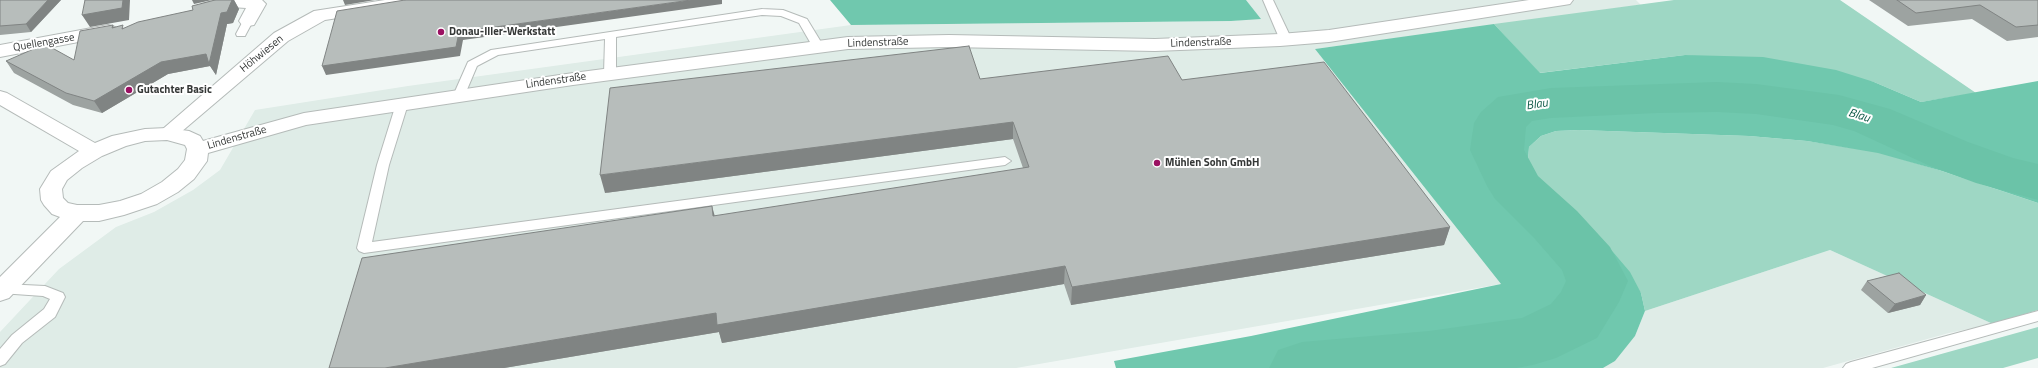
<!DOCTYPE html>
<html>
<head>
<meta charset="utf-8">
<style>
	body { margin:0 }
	canvas { display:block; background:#f1f7f5 }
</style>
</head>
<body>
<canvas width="2038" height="368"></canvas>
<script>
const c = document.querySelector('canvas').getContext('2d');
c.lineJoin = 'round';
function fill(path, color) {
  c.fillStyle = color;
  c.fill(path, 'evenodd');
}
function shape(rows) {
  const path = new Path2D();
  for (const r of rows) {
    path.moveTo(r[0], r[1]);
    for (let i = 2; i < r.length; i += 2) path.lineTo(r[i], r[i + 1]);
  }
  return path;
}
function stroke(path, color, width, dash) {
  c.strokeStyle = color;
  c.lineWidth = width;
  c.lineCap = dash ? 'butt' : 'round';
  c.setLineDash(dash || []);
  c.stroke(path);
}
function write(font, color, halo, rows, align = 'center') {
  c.font = font + ' "Titillium Web",sans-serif';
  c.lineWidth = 4;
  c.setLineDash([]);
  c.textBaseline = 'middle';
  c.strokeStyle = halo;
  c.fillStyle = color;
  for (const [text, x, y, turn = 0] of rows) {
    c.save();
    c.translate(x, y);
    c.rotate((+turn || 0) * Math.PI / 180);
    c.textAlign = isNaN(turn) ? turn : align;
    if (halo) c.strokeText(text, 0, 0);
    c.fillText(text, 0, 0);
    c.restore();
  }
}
fill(shape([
	[1246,0,1636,0,1641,5,1315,49,1501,284,1016,368,0,368,0,332,59,269,116,227,154,212,193,190,220,170,255,110,408,86,851,25,1231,21,1260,18],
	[1830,250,1993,324,1949,333,1823,368,1603,368,1615,361,1635,336,1645,311]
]), '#dfece7');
fill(shape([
	[1674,0,1840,0,1976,93,1921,102,1874,82,1685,55,1539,73,1494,24],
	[1579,130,1749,136,1807,141,1878,152,1942,171,2038,203,2038,310,1993,324,1830,250,1645,311,1641,293,1547,193,1533,173,1528,160,1529,147,1541,136,1556,131],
	[2038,327,2038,358,2003,368,1891,368]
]), '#9ed7c4');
fill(shape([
	[830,0,1246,0,1261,19,1231,21,851,25],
	[1494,24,1540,73,1685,55,1763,57,1836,70,1874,82,1921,102,2038,81,2038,203,1942,171,1878,153,1807,141,1749,136,1579,130,1556,131,1541,136,1529,147,1528,160,1533,173,1547,193,1573,219,1613,252,1630,272,1641,293,1645,311,1635,336,1615,361,1603,368,1116,368,1114,361,1251,336,1501,284,1315,49]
]), '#70c8ae');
fill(shape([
	[1717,82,1756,84,1839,95,1890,109,1968,142,2013,158,2038,164,2038,200,1976,183,1930,166,1854,131,1833,125,1756,114,1717,112,1657,113,1551,118,1532,121,1526,127,1524,150,1538,176,1577,211,1610,247,1628,281,1619,302,1597,338,1556,358,1533,365,1516,368,1269,368,1278,350,1302,342,1429,331,1522,318,1551,304,1561,292,1566,281,1562,270,1535,239,1495,199,1487,186,1470,150,1474,123,1481,112,1498,97,1551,88,1717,82]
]), '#6bc3a8');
const service = shape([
	[1263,0,1273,0,1292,40,1290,42,1286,43,1280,40,1263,0],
	[762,9,783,10,807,19,824,47,818,50,814,49,799,23,781,16,762,15,616,37,616,74,610,77,604,74,605,39,498,55,477,66,463,99,455,99,453,96,468,62,491,50,762,9],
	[248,18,253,21,246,34,245,36,237,36,236,34,243,21,248,18],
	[402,100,408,104,389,165,372,242,1005,157,1011,161,1005,165,364,253,359,251,357,248,377,165,396,104,402,100],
	[3,284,45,286,63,293,65,297,55,317,22,343,5,364,0,366,0,349,12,335,44,309,50,299,43,296,0,293,0,285,3,284],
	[2038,311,2038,321,1872,368,1843,368,1846,364,1851,362,2038,311]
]);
const minor = shape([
	[218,0,262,0,266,4,254,25,248,26,242,25,239,21,246,8,231,7,208,13,202,12,199,8,202,4,218,0],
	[385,0,430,0,427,4,421,5,325,20,288,41,174,138,167,140,160,138,157,134,274,33,314,11,385,0],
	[108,25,115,27,117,31,115,35,0,57,0,45,108,25]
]);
const tertiary = shape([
	[1529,0,1573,0,1570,4,1564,5,1329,42,1280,46,1155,51,949,47,848,49,573,85,306,125,208,153,207,161,194,179,178,192,157,204,124,215,99,221,83,221,9,298,0,301,0,277,60,217,52,214,44,205,41,200,40,189,51,171,79,151,0,105,0,91,7,93,95,143,112,136,145,129,167,128,189,131,200,136,203,141,304,113,573,73,848,37,949,35,1155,39,1280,34,1329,30,1529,0],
	[167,140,185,145,187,149,185,160,178,169,162,182,141,194,120,201,99,205,77,205,68,203,63,198,62,189,67,180,82,168,102,156,126,146,145,141,167,140]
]);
stroke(service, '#b5bbb9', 2);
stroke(minor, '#b5bbb9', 2);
stroke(tertiary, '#b5bbb9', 2);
fill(service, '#fff');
fill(minor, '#fff');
fill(tertiary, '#fff');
fill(shape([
	[0,0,61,0,31,32,0,35],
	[232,0,234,0,239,9,233,23,227,24,216,75,210,66,168,74,102,113,73,105,14,73,6,61,74,60,113,25,114,27,125,28,193,10],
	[1869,0,2038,0,2038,37,2007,41,1972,19,1908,26],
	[980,79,1182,80,1450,227,1444,245,1071,305,1064,284,722,343,719,332,504,368,329,368,1023,168,1013,139,605,193],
	[1867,281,1926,295,1920,305,1888,313,1861,290]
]), '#9da3a1');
fill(shape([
	[48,0,61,0,31,32,26,24],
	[123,0,130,0,129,20,90,27,82,15],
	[192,0,212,0,194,4],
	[232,0,234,0,239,9,233,23,227,24,216,75,210,66,168,74,102,113,94,101],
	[343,0,375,0,345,5],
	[691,0,722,0,722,4,463,40,460,56,326,75,322,66,459,32],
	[1013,122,1013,139,605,193,600,175],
	[712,206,717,224,713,216],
	[1450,227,1444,245,1071,305,1072,287],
	[1065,266,1064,284,722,343,719,332,504,368,385,368,716,313],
	[1926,295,1920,305,1888,313,1895,304]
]), '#808483');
const building = shape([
	[0,0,48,0,26,24,0,26,0,0],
	[85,0,123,0,122,8,82,15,85,0],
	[215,0,232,0,227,12,221,13,209,64,206,54,161,62,94,101,66,93,6,61,45,44,74,60,80,31,113,25,112,28,123,25,122,29,138,22,193,10,192,6,215,0],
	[405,0,691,0,459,32,456,47,322,66,337,11,405,0],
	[1897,0,2038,0,2038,25,2016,27,1980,5,1916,13,1897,0],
	[969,46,980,79,1168,56,1182,80,1324,62,1450,227,1072,287,1065,266,717,325,716,313,385,368,329,368,362,258,712,206,713,216,1029,167,1013,122,600,175,610,88,969,46],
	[1899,273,1926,295,1895,304,1867,281,1899,273]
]);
fill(building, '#b7bdbb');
stroke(building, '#808483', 1);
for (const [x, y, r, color] of [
	[441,32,4,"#9b1162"],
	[129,90,4,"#9b1162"],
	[1157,163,4,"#9b1162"]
]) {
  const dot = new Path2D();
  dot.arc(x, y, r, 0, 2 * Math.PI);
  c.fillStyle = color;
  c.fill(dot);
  stroke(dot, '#fff', 1.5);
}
write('bold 11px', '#343736', '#fff', [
	["Donau-Iller-Werkstatt",449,32],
	["Gutachter Basic",137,90],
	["Mühlen Sohn GmbH",1165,163]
], 'left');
write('11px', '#343736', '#fff', [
	["Quellengasse",44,43,-10],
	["Lindenstraße",878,43,-2],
	["Lindenstraße",1201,43,-2],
	["Höhwiesen",262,54,-39],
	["Lindenstraße",556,81,-8],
	["Lindenstraße",237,138,-16]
]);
write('italic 12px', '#0c5745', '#fff', [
	["Blau",1537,105,-9],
	["Blau",1859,116,17]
]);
</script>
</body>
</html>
